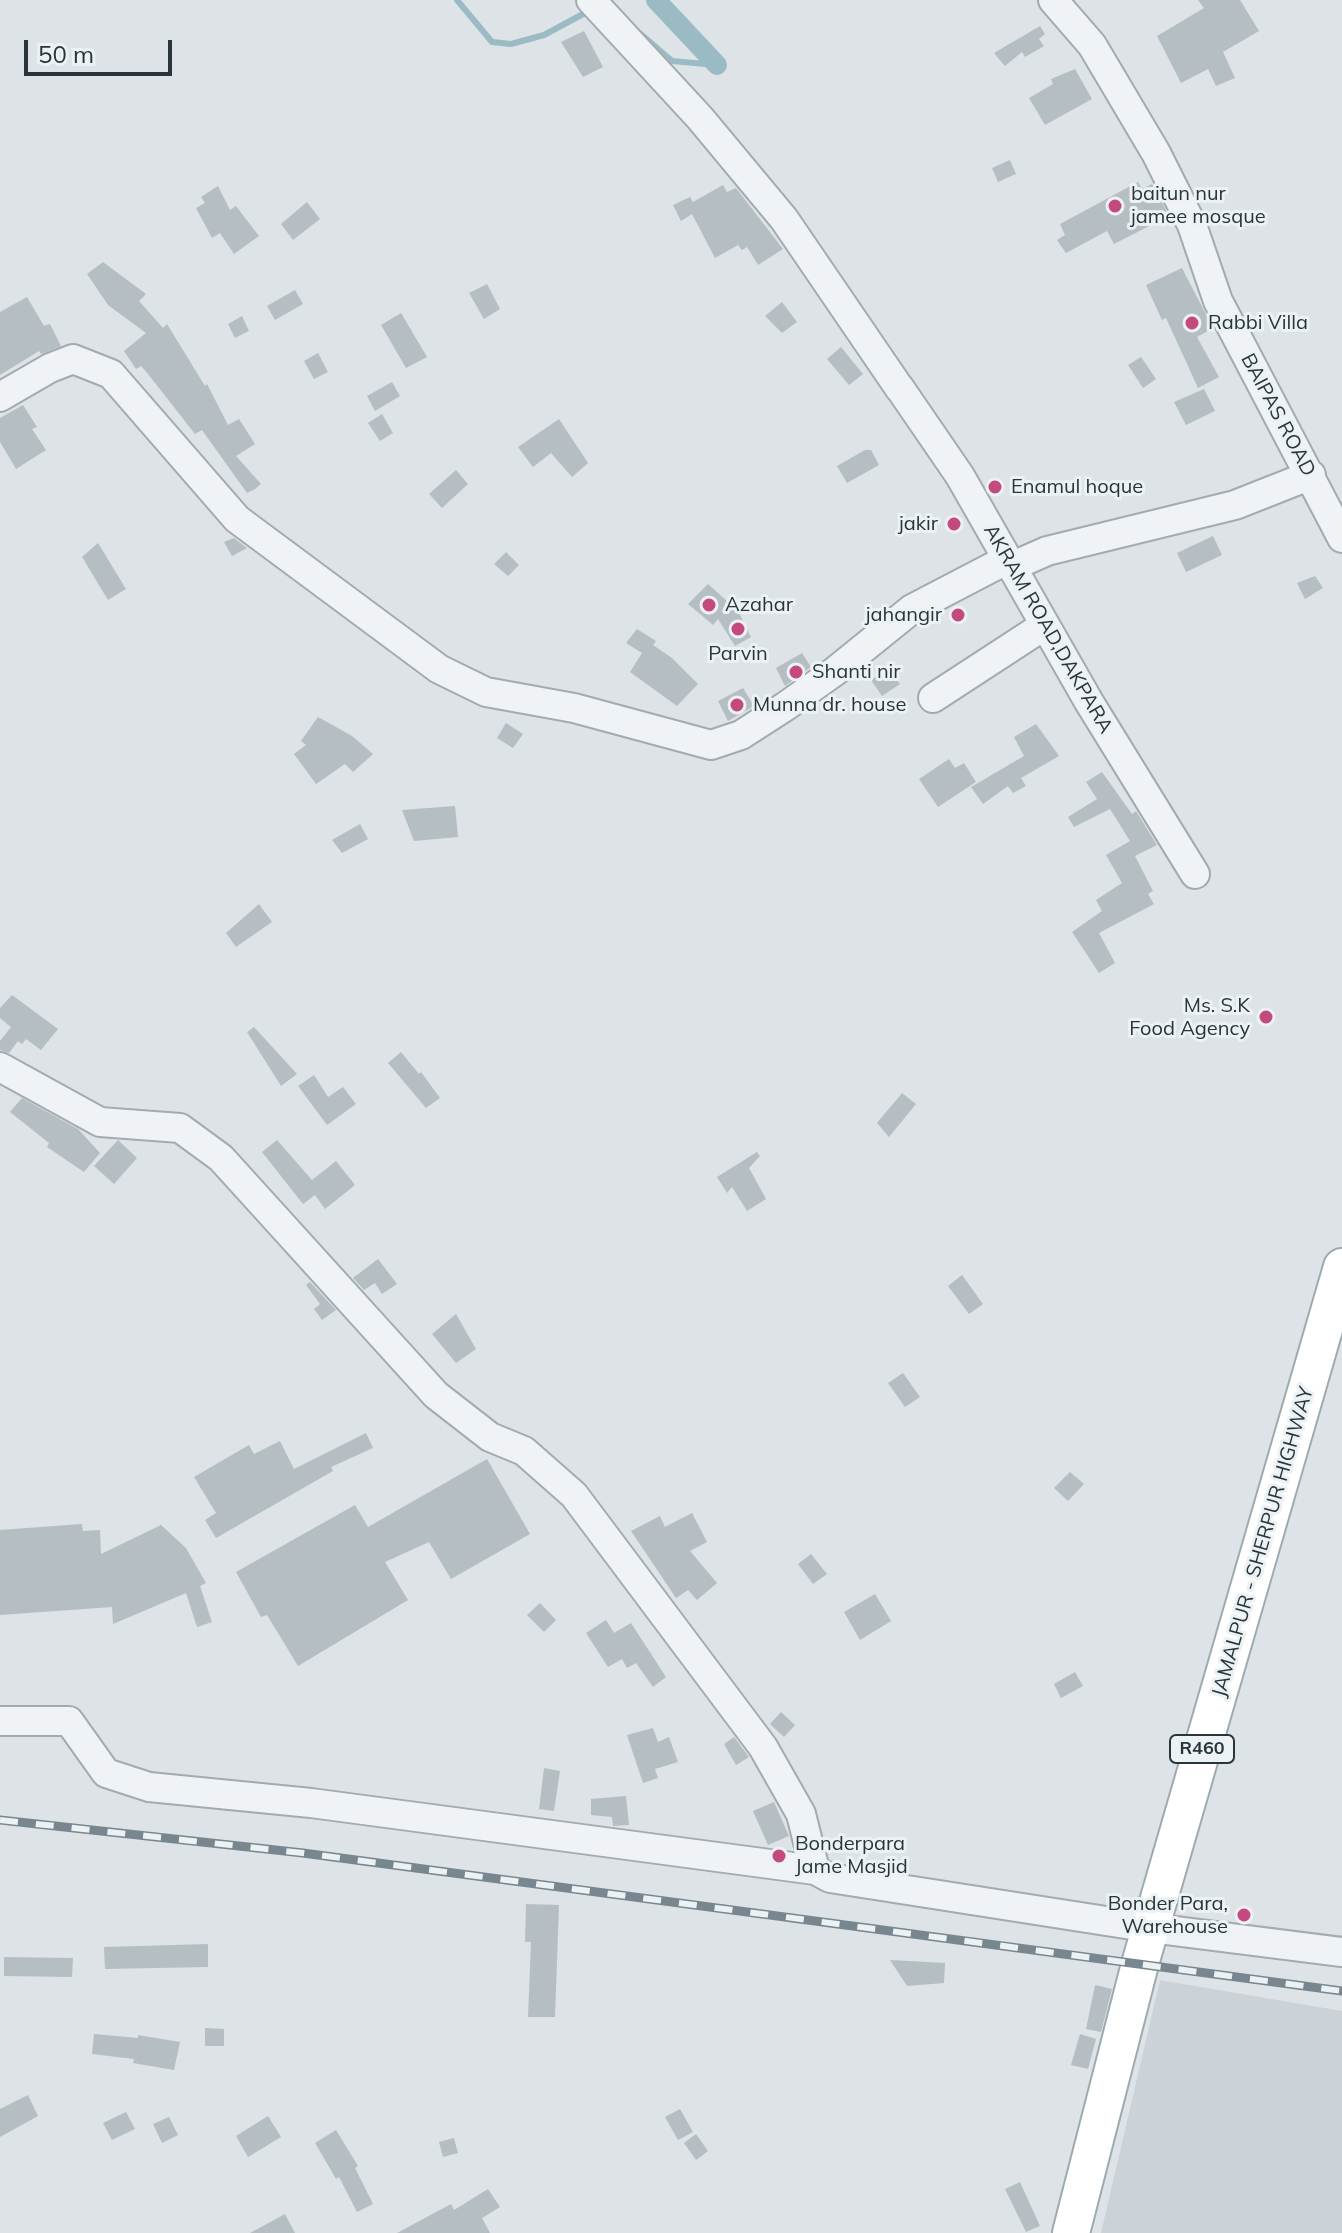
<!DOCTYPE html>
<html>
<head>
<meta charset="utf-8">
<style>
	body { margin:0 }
	#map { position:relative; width:1342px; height:2233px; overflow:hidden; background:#dde3e6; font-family:Mulish,sans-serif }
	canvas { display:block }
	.scale { position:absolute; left:24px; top:40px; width:148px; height:36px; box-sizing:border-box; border:4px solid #28353c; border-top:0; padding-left:10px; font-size:24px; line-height:28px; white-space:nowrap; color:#28353c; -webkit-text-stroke:6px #ecf2f4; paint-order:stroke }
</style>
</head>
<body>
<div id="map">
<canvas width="1342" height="2233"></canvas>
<div class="scale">50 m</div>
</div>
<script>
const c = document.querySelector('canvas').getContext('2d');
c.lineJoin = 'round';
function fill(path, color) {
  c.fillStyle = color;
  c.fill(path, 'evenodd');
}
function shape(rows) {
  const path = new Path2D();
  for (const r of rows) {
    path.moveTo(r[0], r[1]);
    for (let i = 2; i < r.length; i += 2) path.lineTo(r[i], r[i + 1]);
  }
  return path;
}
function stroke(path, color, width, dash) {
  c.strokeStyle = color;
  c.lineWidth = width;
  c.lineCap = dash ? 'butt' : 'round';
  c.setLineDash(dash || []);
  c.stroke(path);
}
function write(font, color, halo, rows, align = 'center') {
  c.font = font + ' Mulish,sans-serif';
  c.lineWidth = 6;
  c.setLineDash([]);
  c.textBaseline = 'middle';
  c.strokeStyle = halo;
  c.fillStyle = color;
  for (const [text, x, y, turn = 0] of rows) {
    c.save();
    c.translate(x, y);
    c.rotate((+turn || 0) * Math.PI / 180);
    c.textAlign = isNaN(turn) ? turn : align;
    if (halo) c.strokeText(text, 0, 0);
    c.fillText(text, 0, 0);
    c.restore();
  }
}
fill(shape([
	[1160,1980,1342,2011,1342,2233,1101,2233]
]), '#ccd3d8');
stroke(shape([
	[457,0,492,42,511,44,544,35,583,14,593,14],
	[636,30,672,61,717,65]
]), '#9abac4', 6);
stroke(shape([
	[656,0,717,65]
]), '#9abac4', 20);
fill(shape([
	[1198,0,1240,0,1259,31,1223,52,1235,78,1216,86,1208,69,1181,83,1157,36,1204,8],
	[1040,26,1045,34,1039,39,1044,46,1025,57,1022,52,1005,66,994,53],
	[584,31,603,67,583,77,561,42],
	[1075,69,1092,99,1045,125,1029,98,1053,84,1051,79],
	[1010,160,1016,174,998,182,992,168],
	[1138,182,1142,189,1152,184,1169,216,1114,244,1107,231,1066,253,1057,240,1065,235,1060,224],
	[723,185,727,192,736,188,783,249,758,265,747,247,742,250,738,245,715,258,692,214,681,221,673,205,690,197,693,202],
	[218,186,230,210,236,206,259,236,234,254,220,233,212,238,196,208,205,203,201,197],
	[307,202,320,219,293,240,281,224],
	[103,262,146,294,139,301,163,328,167,324,205,386,207,384,228,425,239,419,255,444,236,456,261,484,255,489,247,493,202,430,195,434,148,374,141,366,136,369,124,351,146,333,108,305,87,274],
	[1182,268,1213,328,1197,337,1219,377,1198,388,1166,318,1162,320,1146,285],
	[487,284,500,309,484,319,469,293],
	[295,290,303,304,275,320,267,306],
	[27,297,44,326,50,324,61,346,41,354,39,351,0,375,0,312],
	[782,302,797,322,782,333,765,316],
	[401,313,427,357,406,368,381,325],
	[242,316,249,331,235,338,228,324],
	[841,347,863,374,849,385,827,359],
	[318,353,328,372,314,379,304,361],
	[1141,357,1156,379,1143,388,1128,365],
	[392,382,400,396,375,411,367,396],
	[1204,389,1215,411,1186,425,1174,402],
	[23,405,37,427,32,429,46,450,16,469,0,442,0,418],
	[382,414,393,433,380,441,368,423],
	[559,419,588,463,572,477,551,453,533,467,518,447],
	[865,450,871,450,879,465,847,483,837,466],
	[456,470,468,484,442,508,429,494],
	[1213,536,1222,555,1186,572,1177,553],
	[234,538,247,548,232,556,224,542],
	[98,543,126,589,108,600,82,557],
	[506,552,519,565,508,576,494,564],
	[1315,576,1323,588,1305,599,1297,583],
	[708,584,738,611,751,637,735,646,718,619,713,625,688,604],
	[637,629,656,641,653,645,672,658,698,684,677,706,630,672,642,653,626,643],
	[802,653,811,667,785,686,776,668],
	[889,668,900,684,882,696,871,680],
	[743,688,754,706,728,721,718,701],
	[318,717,352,736,373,754,353,772,345,764,316,784,294,754,306,745,301,741],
	[506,723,523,734,513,748,497,738],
	[1036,724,1059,756,1021,778,1026,786,1013,793,1008,786,983,804,971,787,1024,756,1014,737],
	[949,759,955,768,964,763,976,782,938,807,919,779],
	[1102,772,1132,814,1136,811,1157,845,1135,856,1153,891,1148,894,1154,904,1099,933,1115,963,1099,973,1072,932,1102,911,1096,900,1122,883,1106,855,1130,841,1110,809,1074,827,1068,817,1097,799,1086,782],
	[455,806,458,837,414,841,402,810],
	[360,824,368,839,342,853,332,840],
	[259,904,272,922,236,947,226,933],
	[12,995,58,1029,41,1050,26,1039,22,1044,18,1041,9,1053,0,1050,0,1041,11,1027,0,1018,0,1008],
	[254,1027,297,1074,281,1086,247,1032],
	[401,1052,419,1074,421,1072,440,1098,426,1108,388,1063],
	[314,1075,328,1097,343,1087,356,1104,327,1125,298,1086],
	[902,1093,916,1104,889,1137,877,1123],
	[22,1098,78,1129,100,1153,84,1172,47,1147,49,1143,10,1112],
	[118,1140,137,1158,114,1184,94,1166],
	[277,1140,312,1180,336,1161,355,1185,325,1209,315,1195,303,1204,262,1152],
	[757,1152,760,1156,749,1168,766,1199,747,1211,732,1187,727,1193,717,1177],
	[378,1259,397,1284,382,1294,375,1283,364,1290,353,1278],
	[962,1275,983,1304,969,1314,948,1286],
	[310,1282,336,1310,322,1320,314,1309,320,1304,306,1285],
	[456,1314,476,1349,456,1363,432,1334],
	[903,1373,920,1397,905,1407,888,1383],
	[366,1433,373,1448,331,1467,333,1471,216,1538,205,1520,216,1513,194,1477,249,1445,254,1454,280,1441,294,1469],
	[487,1459,530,1534,451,1579,429,1542,385,1562,408,1600,298,1666,267,1615,261,1617,236,1572,355,1505,368,1527],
	[1070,1472,1084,1484,1068,1501,1054,1488],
	[692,1513,707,1542,690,1551,717,1583,697,1600,688,1590,676,1598,631,1531,660,1516,665,1527],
	[82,1524,83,1531,100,1530,101,1554,161,1525,186,1548,206,1583,200,1586,212,1622,197,1627,186,1593,113,1624,112,1607,0,1615,0,1530],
	[811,1554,827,1574,813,1584,798,1564],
	[875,1594,891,1621,860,1640,844,1612],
	[540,1603,556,1620,544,1632,527,1615],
	[606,1620,614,1633,631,1623,666,1677,653,1687,636,1663,627,1668,622,1659,608,1667,586,1633],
	[1075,1672,1083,1686,1061,1698,1054,1684],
	[781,1712,795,1725,784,1737,770,1724],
	[653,1728,658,1742,669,1737,678,1762,655,1769,658,1778,643,1783,627,1735],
	[734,1737,749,1757,736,1765,724,1744],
	[544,1768,560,1771,554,1811,539,1809],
	[626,1796,629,1825,613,1826,612,1817,591,1815,591,1799],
	[774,1802,789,1836,768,1845,753,1811],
	[526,1904,559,1905,555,2017,528,2017,531,1942,525,1942],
	[208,1944,208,1967,105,1969,104,1947],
	[4,1957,73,1958,72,1977,4,1976],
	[890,1960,945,1963,944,1983,907,1986],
	[1095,1985,1112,1989,1101,2032,1086,2029],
	[205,2028,224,2029,224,2046,205,2046],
	[94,2034,138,2038,138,2035,180,2042,174,2070,133,2063,134,2059,92,2054],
	[1080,2034,1096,2039,1088,2069,1071,2065],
	[28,2095,38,2116,0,2137,0,2109],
	[680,2109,693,2132,678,2140,665,2117],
	[126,2112,135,2129,112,2140,103,2123],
	[268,2116,281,2137,248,2157,236,2136],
	[169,2117,178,2135,162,2143,153,2124],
	[336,2130,358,2166,355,2168,373,2204,357,2212,339,2177,336,2179,315,2143],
	[696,2134,708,2151,696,2160,684,2143],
	[454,2138,458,2153,443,2157,439,2142],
	[1020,2182,1040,2226,1026,2232,1005,2189],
	[488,2189,500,2207,482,2218,490,2233,397,2233,451,2204,454,2210],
	[285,2214,295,2233,250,2233]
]), '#b5bec2');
const minor = shape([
	[591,0,700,118,784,219,900,389],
	[1053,0,1092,45,1156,153,1192,225,1218,301,1342,538],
	[899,387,960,476,1089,702,1195,874],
	[0,397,50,368,73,359,111,374,237,519,439,669,486,692,574,708,711,745,741,735,786,706,834,672,912,609,1008,559],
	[1013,566,1047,551,1235,505,1311,475],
	[933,698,1045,625],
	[0,1067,100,1122,180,1128,221,1158,436,1395,490,1437,524,1451,574,1495,763,1747,801,1814,815,1870],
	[0,1721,69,1721,106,1773,149,1787,311,1803,815,1870,830,1878,1151,1928,1342,1952]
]);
const major = shape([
	[1071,2233,1140,1964,1342,1267]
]);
stroke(minor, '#a3abb0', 32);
stroke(major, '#9dabb1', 40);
stroke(minor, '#f0f3f5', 28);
stroke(major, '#fff', 36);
const rail = shape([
	[0,1820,303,1853,1342,1991]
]);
stroke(rail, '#78878f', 9);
stroke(rail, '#ecf2f4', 6, [18]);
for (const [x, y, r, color] of [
	[1115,206,8,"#c4497e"],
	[1192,323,8,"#c4497e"],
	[995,487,8,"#c4497e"],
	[954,524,8,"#c4497e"],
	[709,605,8,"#c4497e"],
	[958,615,8,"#c4497e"],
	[738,629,8,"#c4497e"],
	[796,672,8,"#c4497e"],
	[737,705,8,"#c4497e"],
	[1266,1017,8,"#c4497e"],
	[779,1856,8,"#c4497e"],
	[1244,1915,8,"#c4497e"]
]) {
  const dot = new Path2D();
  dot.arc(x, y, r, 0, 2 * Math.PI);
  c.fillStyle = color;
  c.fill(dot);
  stroke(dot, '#ecf2f4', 3);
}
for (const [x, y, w] of [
	[1202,1749,64]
]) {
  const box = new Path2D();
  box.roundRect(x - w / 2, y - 14, w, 28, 6);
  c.fillStyle = '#ecf2f4';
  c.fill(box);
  stroke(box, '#28353c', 2);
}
write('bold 18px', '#28353c', null, [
	["R460",1202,1749]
]);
write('20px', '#28353c', '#ecf2f4', [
	["baitun nur",1131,194],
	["jamee mosque",1131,217],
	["Rabbi Villa",1208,323],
	["Enamul hoque",1011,487],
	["jakir",938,524,"right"],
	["Azahar",725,605],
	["jahangir",942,615,"right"],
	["Parvin",738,654,"center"],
	["Shanti nir",812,672],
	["Munna dr. house",753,705],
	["Ms. S.K",1250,1006,"right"],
	["Food Agency",1250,1029,"right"],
	["Bonderpara",795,1844],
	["Jame Masjid",795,1867],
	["Bonder Para,",1228,1904,"right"],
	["Warehouse",1228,1927,"right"]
], 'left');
write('20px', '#28353c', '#ecf2f4', [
	["BAIPAS ROAD",1278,415,62],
	["AKRAM ROAD,DAKPARA",1048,629,60],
	["JAMALPUR - SHERPUR HIGHWAY",1263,1542,-74]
]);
</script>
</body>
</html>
